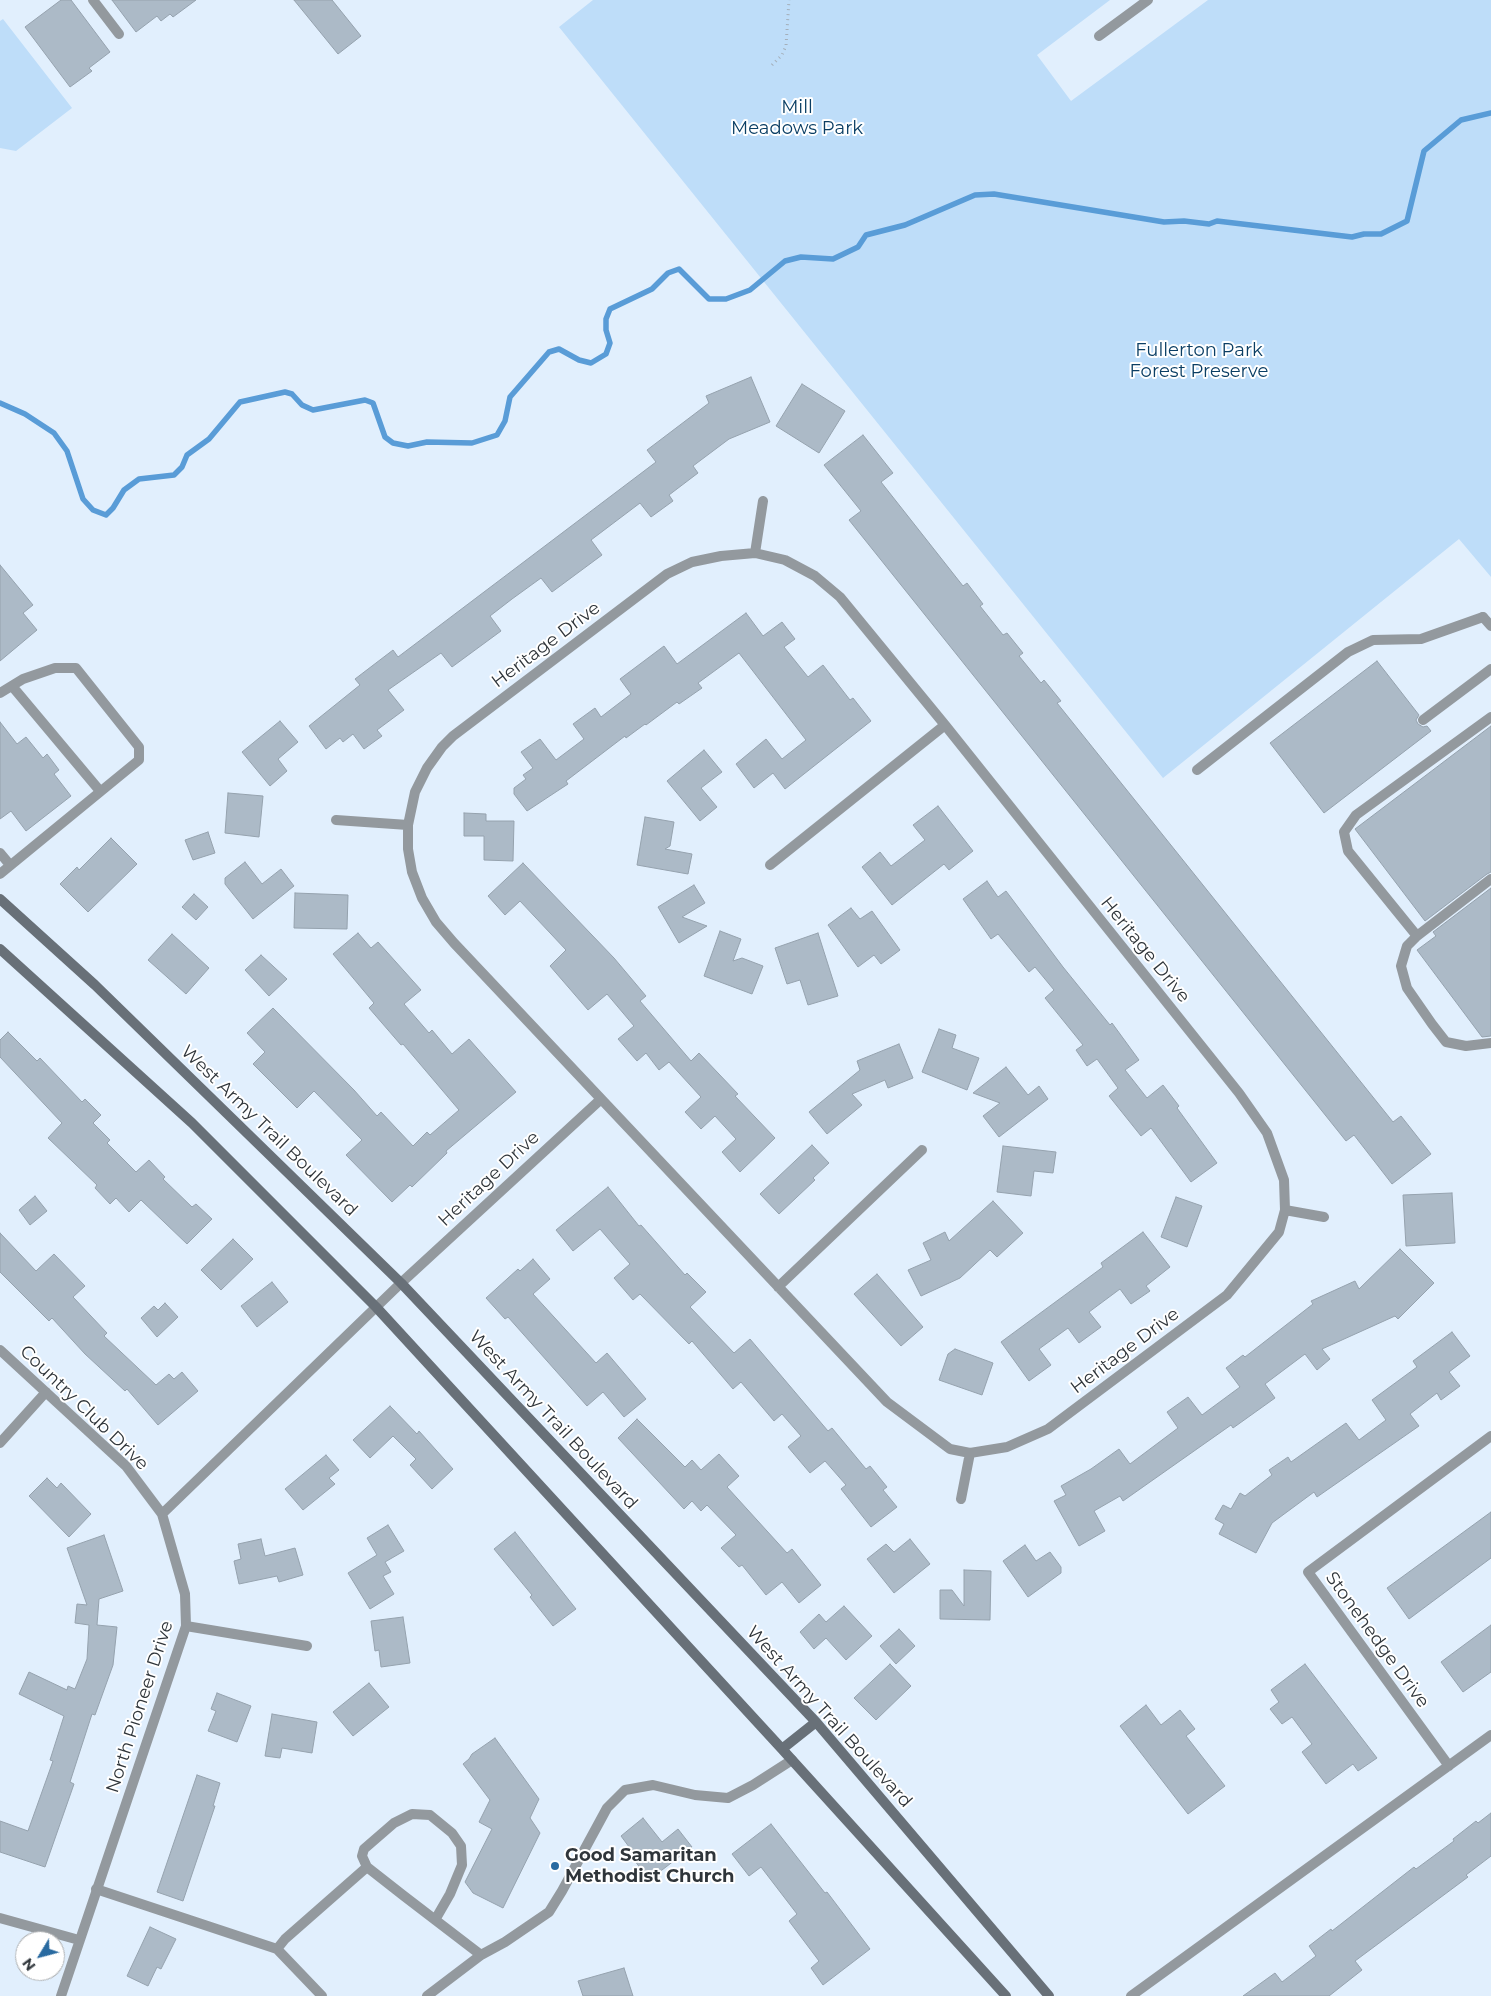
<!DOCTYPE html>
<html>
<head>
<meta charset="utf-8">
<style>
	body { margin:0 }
	#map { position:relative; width:1491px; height:1996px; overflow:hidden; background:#e1effd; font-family:Montserrat,sans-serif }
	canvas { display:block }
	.north { position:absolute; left:15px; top:1931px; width:50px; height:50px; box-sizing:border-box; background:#fff; border:1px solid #acaeb0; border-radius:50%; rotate:233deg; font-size:14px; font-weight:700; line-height:20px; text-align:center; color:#2f353a }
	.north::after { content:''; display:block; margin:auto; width:18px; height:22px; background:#296aa0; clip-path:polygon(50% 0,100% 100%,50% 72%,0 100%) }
</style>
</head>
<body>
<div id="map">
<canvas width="1491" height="1996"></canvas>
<div class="north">N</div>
</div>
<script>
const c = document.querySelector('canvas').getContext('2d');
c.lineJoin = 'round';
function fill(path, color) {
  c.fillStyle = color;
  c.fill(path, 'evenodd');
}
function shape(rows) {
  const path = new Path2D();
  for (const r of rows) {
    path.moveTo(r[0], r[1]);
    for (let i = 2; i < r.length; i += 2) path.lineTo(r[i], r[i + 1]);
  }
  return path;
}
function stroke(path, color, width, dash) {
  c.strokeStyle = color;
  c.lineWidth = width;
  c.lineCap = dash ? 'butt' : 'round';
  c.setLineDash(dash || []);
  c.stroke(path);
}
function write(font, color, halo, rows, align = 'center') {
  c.font = font + ' Montserrat,sans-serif';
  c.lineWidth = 4;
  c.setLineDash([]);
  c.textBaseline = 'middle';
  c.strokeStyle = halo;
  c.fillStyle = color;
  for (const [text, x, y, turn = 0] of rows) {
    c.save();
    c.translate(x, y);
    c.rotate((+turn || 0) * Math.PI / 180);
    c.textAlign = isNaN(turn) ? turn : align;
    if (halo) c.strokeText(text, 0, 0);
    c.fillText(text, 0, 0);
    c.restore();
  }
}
fill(shape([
	[593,0,1110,0,1037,55,1071,101,1208,0,1491,0,1491,577,1459,539,1163,778,559,27],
	[3,19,72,108,16,151,0,148,0,21]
]), '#beddf9');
stroke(shape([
	[0,403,25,414,54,433,67,451,83,499,93,510,106,515,113,508,124,490,139,479,174,475,182,467,187,455,209,439,240,402,285,392,292,394,302,405,313,410,365,400,373,403,385,437,393,443,408,446,427,442,472,443,497,435,505,421,510,397,549,352,559,349,579,360,591,363,606,354,610,343,606,330,606,319,610,309,652,289,668,273,679,269,709,299,726,299,750,290,785,261,801,257,833,259,858,247,866,235,905,225,975,195,994,194,1164,222,1184,221,1209,224,1217,221,1352,237,1364,234,1381,234,1407,221,1424,151,1461,120,1491,113]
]), '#599cd7', 5.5);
const building = shape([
	[61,0,71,0,110,52,89,68,92,71,70,87,25,27,61,0],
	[112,0,196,0,173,17,170,14,161,21,157,16,136,32,112,0],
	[294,0,332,0,361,36,338,54,294,0],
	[751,377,770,422,729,439,693,466,698,473,669,495,673,501,651,517,640,503,591,540,602,555,552,592,541,578,512,599,490,616,501,631,452,667,441,653,388,690,404,710,377,730,382,736,364,749,353,734,343,742,340,738,326,749,309,726,360,685,355,679,393,650,398,657,656,462,647,450,709,403,706,396,751,377],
	[802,384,845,411,819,453,776,426,802,384],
	[863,435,893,473,881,482,963,586,967,583,983,604,980,606,1003,635,1007,633,1023,653,1019,656,1041,683,1044,680,1061,701,1057,703,1393,1122,1401,1116,1431,1154,1392,1184,1354,1135,1346,1141,849,520,861,511,824,465,863,435],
	[0,565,33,605,23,613,37,630,0,661,0,565],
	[746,613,763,636,782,622,795,639,784,647,808,677,823,665,850,700,853,698,871,721,785,789,773,773,754,788,736,764,766,739,782,759,806,740,739,653,698,683,702,688,679,704,677,702,646,725,645,724,626,738,625,736,566,781,568,784,527,811,514,794,514,788,526,779,523,775,533,768,521,752,540,739,556,760,584,739,573,724,595,708,601,717,631,694,620,679,664,646,677,664,746,613],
	[1377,661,1419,715,1416,720,1418,724,1423,727,1427,726,1431,731,1324,813,1270,743,1377,661],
	[280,721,298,742,278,759,287,771,270,786,242,752,280,721],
	[0,722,17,744,26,737,43,758,47,754,59,770,54,774,71,796,26,831,11,811,0,819,0,722],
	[1491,726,1491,872,1487,874,1425,921,1355,829,1491,726],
	[704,750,722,772,701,788,717,807,700,821,667,781,704,750],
	[228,793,263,796,259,837,225,833,228,793],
	[938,806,973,851,949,870,944,864,892,905,862,867,880,852,891,866,925,840,913,825,938,806],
	[464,813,486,814,486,821,514,821,513,861,484,860,484,836,464,836,464,813],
	[645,817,674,822,670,846,665,849,692,854,688,874,637,865,645,817],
	[208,832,215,853,193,860,185,840,208,832],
	[111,838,137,864,88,912,60,884,77,867,79,870,111,838],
	[245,862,262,884,281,869,294,886,253,919,225,884,225,878,245,862],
	[523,863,614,958,646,996,640,1001,691,1061,699,1053,738,1094,735,1096,775,1138,740,1172,722,1152,736,1139,715,1116,701,1129,685,1112,701,1097,669,1062,659,1070,646,1053,637,1061,618,1039,634,1026,607,994,588,1010,550,966,566,950,520,901,505,915,488,896,523,863],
	[987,881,998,897,1006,891,1063,967,1110,1025,1112,1023,1139,1060,1125,1070,1147,1098,1163,1085,1179,1106,1177,1108,1217,1163,1191,1182,1151,1128,1141,1136,1109,1096,1118,1088,1097,1059,1087,1066,1076,1050,1083,1045,1045,998,1054,990,1035,967,1029,972,998,934,991,939,963,899,987,881],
	[694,885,705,903,682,917,707,926,679,943,658,907,694,885],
	[1491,888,1491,1036,1482,1037,1417,950,1436,936,1433,932,1491,888],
	[295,893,348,895,347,929,294,928,295,893],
	[194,894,208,907,196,920,182,907,194,894],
	[851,908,860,919,872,911,900,950,881,964,874,955,858,967,828,925,851,908],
	[720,931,741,939,733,961,742,958,763,966,752,994,704,976,720,931],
	[358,933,371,948,378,942,421,990,404,1004,429,1033,432,1030,452,1054,469,1039,516,1092,446,1151,447,1153,412,1187,410,1185,392,1202,346,1155,362,1140,314,1091,297,1108,253,1064,265,1052,247,1033,273,1008,354,1090,377,1116,381,1112,413,1146,427,1132,430,1135,459,1110,403,1044,401,1045,369,1008,374,1003,333,954,358,933],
	[818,933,838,996,808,1005,800,980,787,984,775,948,818,933],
	[172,934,209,968,186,994,148,960,172,934],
	[261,955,287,979,269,996,245,970,261,955],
	[939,1029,956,1035,952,1048,979,1058,967,1090,922,1072,939,1029],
	[8,1032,37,1061,40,1058,82,1102,85,1099,101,1115,93,1123,110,1140,107,1143,136,1172,149,1160,165,1177,163,1179,192,1207,196,1204,212,1219,187,1244,141,1200,129,1212,116,1198,110,1204,95,1188,97,1185,48,1138,62,1123,0,1057,0,1040,8,1032],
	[899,1044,913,1078,888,1088,885,1080,852,1094,862,1105,827,1134,809,1112,860,1070,857,1061,899,1044],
	[1006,1067,1028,1095,1039,1086,1048,1099,999,1137,983,1116,1000,1103,973,1093,1006,1067],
	[812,1145,829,1163,813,1178,815,1180,779,1214,760,1194,812,1145],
	[1003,1146,1056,1152,1053,1173,1034,1171,1031,1196,997,1192,1003,1146],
	[608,1187,639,1226,641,1225,685,1275,687,1273,706,1292,690,1307,734,1353,750,1339,828,1431,832,1428,866,1469,870,1466,887,1487,883,1490,897,1507,871,1527,841,1489,846,1485,825,1461,810,1473,788,1447,801,1436,782,1414,774,1421,741,1382,733,1389,692,1341,689,1344,640,1294,633,1300,614,1278,630,1264,600,1229,573,1251,556,1230,608,1187],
	[1452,1193,1455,1243,1406,1246,1403,1195,1452,1193],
	[35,1196,47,1211,30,1225,19,1210,35,1196],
	[1176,1197,1202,1206,1187,1247,1161,1237,1176,1197],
	[993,1201,1023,1233,997,1257,990,1250,960,1278,921,1296,908,1270,931,1260,923,1243,945,1232,949,1241,993,1201],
	[1143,1232,1170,1267,1146,1286,1150,1291,1131,1304,1120,1289,1089,1312,1101,1327,1079,1343,1068,1328,1039,1349,1051,1365,1029,1381,1001,1342,1103,1267,1101,1263,1143,1232],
	[0,1233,36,1271,54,1254,85,1286,73,1297,107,1333,104,1336,156,1385,169,1374,174,1379,182,1372,198,1391,158,1425,127,1389,125,1391,85,1354,52,1318,49,1321,0,1272,0,1233],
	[233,1239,253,1259,221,1290,201,1270,233,1239],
	[1400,1249,1434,1283,1398,1319,1395,1316,1322,1349,1330,1359,1317,1370,1305,1354,1265,1384,1275,1398,1233,1428,1231,1425,1123,1501,1120,1496,1094,1511,1105,1531,1079,1546,1054,1501,1066,1495,1061,1486,1091,1469,1119,1449,1130,1464,1178,1428,1167,1412,1188,1397,1202,1415,1240,1387,1226,1368,1243,1355,1245,1357,1313,1304,1311,1301,1355,1281,1359,1289,1400,1249],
	[533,1259,550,1279,533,1294,596,1363,607,1353,646,1399,624,1417,603,1392,587,1406,508,1317,505,1319,486,1298,518,1269,520,1271,533,1259],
	[877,1274,923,1327,901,1346,854,1294,877,1274],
	[272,1282,288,1302,257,1327,241,1306,272,1282],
	[165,1303,178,1317,157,1337,141,1318,154,1306,158,1310,165,1303],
	[1452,1332,1470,1356,1449,1372,1460,1386,1441,1400,1437,1393,1410,1414,1419,1426,1317,1497,1314,1492,1272,1523,1256,1553,1219,1534,1224,1524,1215,1519,1223,1505,1231,1509,1240,1493,1245,1496,1272,1475,1269,1470,1288,1457,1291,1462,1346,1423,1359,1440,1386,1420,1372,1400,1417,1367,1413,1361,1452,1332],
	[955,1349,993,1363,982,1395,939,1380,948,1354,955,1349],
	[390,1406,417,1434,419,1431,453,1469,432,1489,410,1465,416,1459,393,1436,370,1458,353,1440,390,1406],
	[637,1419,685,1467,692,1460,701,1470,719,1454,739,1476,727,1487,787,1553,792,1549,821,1585,799,1603,782,1582,766,1595,742,1565,739,1567,721,1548,736,1535,707,1505,701,1511,692,1501,684,1509,618,1438,637,1419],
	[326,1455,339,1470,329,1478,335,1484,303,1510,285,1489,326,1455],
	[47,1478,57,1488,61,1483,91,1514,69,1537,29,1496,47,1478],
	[1491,1512,1491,1558,1409,1619,1387,1588,1491,1512],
	[388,1525,404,1551,385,1562,391,1572,383,1576,394,1594,370,1609,348,1573,377,1555,367,1538,388,1525],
	[515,1532,576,1609,553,1626,530,1597,532,1595,494,1549,515,1532],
	[104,1535,123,1591,99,1599,97,1625,117,1627,113,1665,95,1715,92,1714,70,1782,74,1784,45,1867,0,1852,0,1821,28,1831,53,1761,50,1760,64,1716,19,1694,29,1672,67,1690,68,1686,75,1689,87,1659,89,1625,75,1623,77,1604,87,1605,67,1548,104,1535],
	[261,1539,265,1556,295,1548,303,1575,279,1582,277,1576,239,1584,234,1561,241,1559,238,1544,261,1539],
	[910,1539,930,1564,894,1593,867,1559,886,1544,894,1552,910,1539],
	[1025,1545,1036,1561,1050,1552,1061,1567,1061,1573,1028,1597,1003,1561,1025,1545],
	[964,1570,991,1571,990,1620,940,1619,940,1590,952,1590,964,1606,964,1570],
	[844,1606,872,1636,846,1660,826,1638,814,1649,800,1632,819,1614,826,1622,844,1606],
	[403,1617,410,1663,381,1667,379,1650,375,1651,371,1621,403,1617],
	[1491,1625,1491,1672,1463,1692,1441,1662,1491,1625],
	[899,1629,915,1646,896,1664,880,1646,899,1629],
	[890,1664,911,1686,876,1720,854,1698,890,1664],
	[1305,1664,1377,1758,1358,1771,1353,1764,1326,1784,1302,1752,1312,1744,1292,1717,1282,1724,1270,1709,1279,1702,1271,1690,1305,1664],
	[369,1683,389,1707,353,1736,333,1712,369,1683],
	[217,1693,251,1706,237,1742,208,1731,216,1711,211,1709,217,1693],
	[1146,1705,1161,1725,1180,1710,1195,1729,1186,1736,1225,1786,1188,1814,1120,1726,1146,1705],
	[272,1714,317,1722,312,1753,282,1748,280,1758,265,1756,272,1714],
	[495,1738,539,1799,530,1818,540,1833,503,1908,473,1893,465,1882,492,1829,479,1822,490,1800,463,1764,469,1759,472,1754,495,1738],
	[197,1775,220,1783,213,1806,215,1806,183,1901,157,1892,197,1775],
	[1491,1813,1491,1856,1466,1875,1468,1877,1355,1961,1362,1970,1329,1996,1243,1996,1275,1973,1282,1982,1316,1956,1309,1946,1331,1929,1332,1931,1414,1867,1416,1869,1454,1841,1453,1839,1476,1821,1478,1823,1491,1813],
	[643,1818,662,1842,678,1829,692,1847,649,1880,632,1857,635,1855,621,1836,643,1818],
	[771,1824,825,1893,827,1892,870,1949,823,1985,811,1968,819,1961,789,1921,797,1914,761,1867,749,1876,732,1854,771,1824],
	[150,1927,176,1939,161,1969,157,1967,148,1986,127,1976,150,1927],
	[624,1968,633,1996,583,1996,578,1981,624,1968]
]);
fill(building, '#acbac7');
stroke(building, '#95a2ae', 1);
stroke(shape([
	[772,65,782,55,786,46,789,0]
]), '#a4afba', 3, [1, 4]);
stroke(shape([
	[93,0,119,34],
	[1099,36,1148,0],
	[12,686,100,791],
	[0,693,23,679,55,668,76,668,139,747,139,760,0,874],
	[1491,717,1356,815,1344,832,1348,851,1417,936,1407,946,1401,966,1407,988,1432,1024,1446,1042,1466,1046,1491,1043],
	[1423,720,1491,669],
	[1197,770,1348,652,1373,640,1421,639,1483,617],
	[0,853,10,865],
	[1417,936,1491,879],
	[96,1889,277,1949,322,1996],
	[435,1920,450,1894,462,1865,461,1846,452,1833,430,1815,412,1814,394,1823,364,1849,362,1856,367,1867,404,1896,481,1955],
	[277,1949,285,1939,367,1867],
	[427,1996,481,1955,505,1942,549,1912,562,1891,607,1808,625,1790,653,1785,695,1795,728,1798,753,1785,792,1760]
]), '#93999e', 10);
stroke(shape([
	[755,553,763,501],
	[1483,617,1491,626],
	[336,820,408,825,415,792,427,768,442,747,453,736,667,574,692,562,721,556,755,553,785,560,815,576,840,597,945,725,1239,1093,1267,1133,1284,1180,1285,1210,1279,1232,1227,1295,1048,1429,1007,1447,970,1453,950,1449,887,1402,454,943,436,922,422,898,412,872,408,849,408,825],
	[770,865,945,725],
	[1285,1210,1324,1217],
	[778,1287,922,1150],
	[0,1350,126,1466,162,1514],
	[0,1443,46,1392],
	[961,1499,970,1453],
	[186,1626,307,1646],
	[1449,1766,1308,1572,1491,1436],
	[0,1918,79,1940],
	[61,1996,186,1626,185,1594,162,1514,401,1283,600,1100],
	[1131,1996,1491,1735]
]), '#93999e', 10);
stroke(shape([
	[0,899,95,985,401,1283,816,1722,1049,1996],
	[0,949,192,1123,376,1307,782,1749,1006,1996],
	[782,1749,816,1722]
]), '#687078', 10);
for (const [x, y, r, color] of [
	[555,1866,5,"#296aa0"]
]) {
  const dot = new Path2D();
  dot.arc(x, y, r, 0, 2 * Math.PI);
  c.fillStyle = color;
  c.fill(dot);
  stroke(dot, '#fff', 2);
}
write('18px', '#0a3e64', '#fff', [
	["Mill",797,108],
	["Meadows Park",797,129],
	["Fullerton Park",1199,351],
	["Forest Preserve",1199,372]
]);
write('18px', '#2f353a', '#fff', [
	["Heritage Drive",546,645,-37],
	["Heritage Drive",1145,950,51],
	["West Army Trail Boulevard",269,1131,44],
	["Heritage Drive",489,1179,-43],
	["Heritage Drive",1125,1351,-37],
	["Country Club Drive",84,1408,44],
	["West Army Trail Boulevard",553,1420,47],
	["Stonehedge Drive",1377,1640,54],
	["North Pioneer Drive",140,1707,-72],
	["West Army Trail Boulevard",829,1717,48]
]);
write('bold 18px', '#2f353a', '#fff', [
	["Good Samaritan",565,1856],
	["Methodist Church",565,1877]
], 'left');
</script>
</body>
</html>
